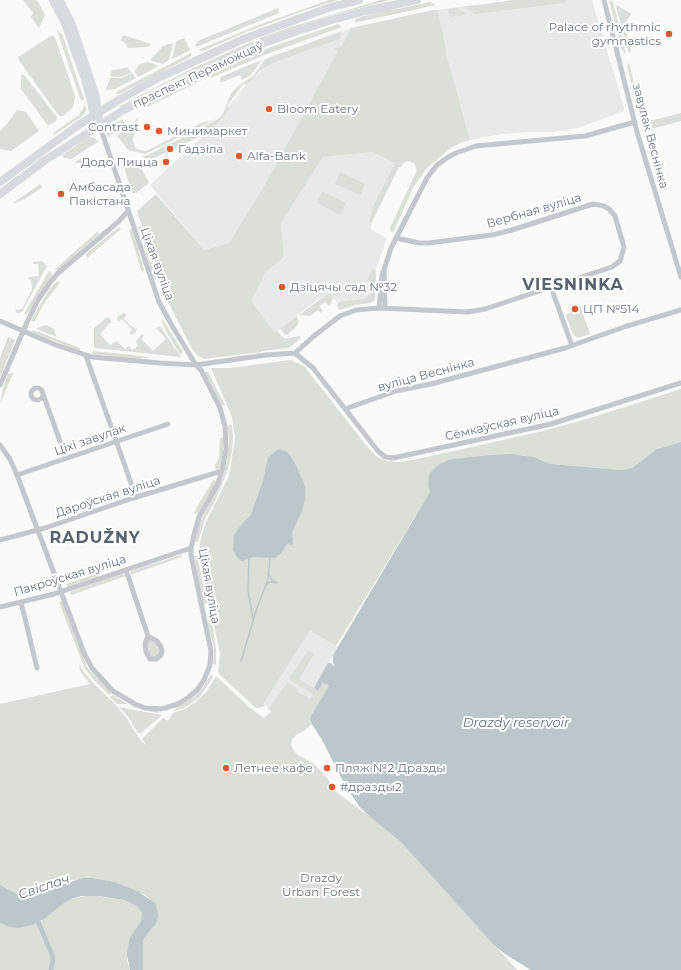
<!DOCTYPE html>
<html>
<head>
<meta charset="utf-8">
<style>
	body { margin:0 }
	canvas { display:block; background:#fafaf8 }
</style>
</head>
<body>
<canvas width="681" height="970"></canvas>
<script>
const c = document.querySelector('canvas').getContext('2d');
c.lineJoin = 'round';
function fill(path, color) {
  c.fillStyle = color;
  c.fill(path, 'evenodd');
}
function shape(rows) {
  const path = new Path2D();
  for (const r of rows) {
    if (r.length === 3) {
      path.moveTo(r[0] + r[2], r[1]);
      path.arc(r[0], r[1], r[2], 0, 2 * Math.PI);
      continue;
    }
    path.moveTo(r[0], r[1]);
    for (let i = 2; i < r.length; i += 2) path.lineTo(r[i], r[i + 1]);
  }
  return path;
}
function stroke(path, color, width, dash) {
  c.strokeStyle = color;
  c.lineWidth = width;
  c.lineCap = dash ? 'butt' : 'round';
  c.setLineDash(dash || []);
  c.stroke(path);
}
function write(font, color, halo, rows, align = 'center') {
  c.font = font + ' Montserrat,sans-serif';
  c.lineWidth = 4;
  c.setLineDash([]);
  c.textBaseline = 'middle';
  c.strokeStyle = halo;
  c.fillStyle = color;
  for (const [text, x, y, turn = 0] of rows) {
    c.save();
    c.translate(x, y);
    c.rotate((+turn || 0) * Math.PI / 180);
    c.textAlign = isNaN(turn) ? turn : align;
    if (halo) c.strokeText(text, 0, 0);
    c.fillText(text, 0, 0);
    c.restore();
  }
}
fill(shape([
	[540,0,592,0,625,111,578,128,552,132,531,132,501,134,470,140,448,60,438,10,465,6],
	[351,28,267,181,229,243,204,250,150,185,217,123,223,114,248,82,273,62],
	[372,152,395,163,374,204,370,217,371,230,387,238,376,269,374,292,365,301,342,307,328,293,317,300,275,333,250,302,265,273,284,257,281,223,323,157],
	[310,629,338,647,329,663,355,678,350,678,311,722,312,724,297,726,271,712,264,703]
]), '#e8e9e9');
fill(shape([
	[23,0,36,0,38,2,45,15,39,28,31,17,33,13],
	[329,0,338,0,303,11,246,32,203,51,198,50,256,26],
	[381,0,390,0,327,17,291,29,237,51,156,88,121,108,120,106,189,70,260,38,291,27],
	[513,0,565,0,564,3,475,14,464,7],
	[609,0,613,2,626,54,622,50],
	[430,2,436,5,354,23,356,19,360,17,386,10,398,9],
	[617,5,631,14,624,26,631,51,629,53,616,7],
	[278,8,279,13,196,47,195,45,198,41],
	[456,8,458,9,467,14,451,17,449,15,448,9],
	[433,10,438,10,448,60,470,140,460,143,448,150,427,168,414,186,393,233,390,230,390,228,417,170,414,163,408,161,404,163,401,167,399,167,370,226,370,217,374,204,395,163,372,152,323,157,281,223,284,257,265,273,251,301,275,333,277,331,285,339,300,336,300,339,289,348,261,351,261,352,204,359,198,356,192,349,166,298,137,211,156,194,204,250,229,243,267,181,338,51,334,49,341,47,351,28],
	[338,24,342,27,272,52,210,78,213,71,240,59,271,47],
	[57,30,62,34,84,99,81,101],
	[342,31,339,38,336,40,275,62,260,71,246,85,244,83,227,106,230,108,225,115,203,139,201,136,146,162,143,156,148,155,218,119,223,114,231,93,238,86,254,75,265,59],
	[52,35,55,37,75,96,73,107,63,116,59,116,20,62,18,57],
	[123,35,151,44,151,45,146,47,128,48,125,43,121,41],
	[184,38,190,50,172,59,176,41],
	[168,44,173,44,169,60,163,64,150,60,163,46],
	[191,53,191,56,188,58,121,93,117,95,116,94,118,91],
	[261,60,255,70,248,77,242,80,240,75,220,83,221,77],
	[148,62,159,66,138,77,134,71,140,64],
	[629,63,642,117,639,116,627,66],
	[127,67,131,72,128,74,121,77,110,76,112,70,121,69],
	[132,73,136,78,115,89,106,90,110,78,121,78],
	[21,75,24,75,57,117,56,121,48,126,21,89],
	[200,75,203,77,200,81,147,107,143,106],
	[85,105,86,109,85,113,81,117,54,135,53,133,79,115],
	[17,110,26,112,39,131,11,151,0,149,0,131,6,125],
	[681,113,681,121,644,131,646,127,645,122],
	[138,118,133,139,134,145,136,149,146,151,199,124,207,121,208,122,216,118,208,123,145,154,128,150,117,136],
	[122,119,126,125,111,135,107,137,107,129],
	[89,137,95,138,98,142,71,159,64,158,62,155],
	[85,156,95,159,101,169,95,167,96,163,76,163,75,162],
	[121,156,138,162,149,183,136,193,132,193,121,157],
	[340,172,365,184,360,195,335,184],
	[40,184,43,187,25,199,15,203,13,203],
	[322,191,346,203,341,215,317,203],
	[140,226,157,279,155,279,153,277,138,227],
	[119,227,121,229,87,258,86,254],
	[132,228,144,270,142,273,129,230],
	[98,231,99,234,58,270,55,269],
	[42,261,47,266,22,312,17,313,15,310,22,309,32,290,31,280,28,279,28,277,39,276,38,264,33,264,33,262],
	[372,270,376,271,375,300,370,303,356,305,339,310,337,305,339,302,364,299,370,295,372,290,372,287,368,279],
	[49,271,52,273,52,276,27,314,24,314],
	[57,281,60,283,45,302,34,322,31,320,49,290],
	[329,293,333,297,331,304,329,306,325,302,319,306,323,311,321,313,318,310,310,316,299,315],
	[580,306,590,334,578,338,573,335,566,315,572,312,573,315,580,313,578,307],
	[123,313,127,315,124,319,131,326,132,326,136,329,137,327,136,332,134,334,132,335,129,333,132,330,122,319,119,321,117,320,118,316],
	[297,316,299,322,296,327,287,335,285,334,280,329],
	[107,317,111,320,111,322,100,334,110,345,117,341,125,349,129,346,132,350,138,346,136,341,142,334,144,336,141,339,153,351,166,339,156,328,160,326,181,357,95,348,94,347,94,328],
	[161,319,163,320,183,352,180,354,167,333],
	[46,325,53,328,57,337,36,329,39,327],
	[33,330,80,348,80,351,32,332],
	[8,337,15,340,0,377,0,358],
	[93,351,151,357,138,359,92,354],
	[290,360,304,366,369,449,377,457,386,461,400,462,418,459,543,431,587,419,681,389,681,442,657,449,632,468,622,470,551,464,538,459,522,455,454,459,443,462,429,488,430,492,336,646,310,630,264,703,265,706,258,708,255,707,218,673,220,653,199,555,201,537,206,522,228,478,231,466,235,438,232,417,211,368,230,368],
	[206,372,208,372,225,405,222,406,204,374],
	[12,373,13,373,0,405,3,388,8,374],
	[230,424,232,426,233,437,232,451,228,469,216,499,205,519,198,542,194,542,199,524,223,477,227,460,229,441,228,426],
	[220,438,223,438,223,456,220,468,216,470,215,465,219,458],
	[214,479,215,482,214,486,198,513,196,514,194,513,198,505],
	[181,555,182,557,130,575,131,571],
	[194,556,197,556,208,603,203,604],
	[99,573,98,577,67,587,66,584],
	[122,573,126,576,71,595,70,592],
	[62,601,87,667,92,673,112,692,109,695,92,678,84,667,59,602],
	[208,623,212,623,216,648,216,665,213,664,214,649],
	[149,639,156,643,159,649,160,652,157,657,151,657,148,653,147,643],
	[308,650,314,654,299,679,318,691,323,682,329,686,313,713,311,722,312,724,304,731,296,735,292,740,291,745,294,751,298,755,314,764,327,778,336,792,384,827,401,842,517,970,143,970,142,947,143,941,148,932,150,899,145,895,115,882,93,878,72,880,37,893,30,895,15,893,0,885,0,704,90,684,80,671,79,664,84,672,94,684,116,705,127,719,141,741,147,746,142,739,163,718,168,721,173,713,185,709,196,702,207,691,216,676,250,708,264,718,271,712,269,709,286,684,288,683,298,689,297,692,310,699,313,694,291,681,290,678],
	[211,674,213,676,212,679,199,698,186,707,174,711,175,709,194,697,203,687],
	[113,695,129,705,139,709,158,711,158,713,134,708,127,704,117,704,110,697],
	[119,707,134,710,162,715,141,733,138,733,129,718],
	[90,895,124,900,137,906,142,913,141,921,132,934,127,960,130,970,0,970,0,923,2,924,39,923,63,904,71,899]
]), '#dadfd7');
fill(shape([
	[681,442,681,970,531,970,505,954,494,945,401,842,368,815,359,806,345,785,322,740,312,724,310,719,311,716,329,686,323,682,318,691,314,688,328,663,330,663,356,679,335,666,333,662,333,655,430,492,428,484,429,476,431,472,438,465,448,460,454,459,492,455,511,454,533,457,551,464,622,470,632,468,657,449],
	[279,449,287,452,294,461,305,486,305,500,302,511,292,532,293,544,291,545,288,543,281,553,275,558,253,557,242,561,237,557,233,550,234,535,242,524,251,515,263,481,268,458,271,455],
	[83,878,93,878,115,882,137,891,155,903,158,913,158,918,156,923,145,937,143,941,143,970,130,970,127,954,129,941,132,934,141,921,142,913,137,906,124,900,99,896,81,896,71,899,63,904,44,919,32,925,18,928,10,927,0,923,0,885,15,893,30,895]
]), '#bbc7cb');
stroke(shape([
	[249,558,248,590,253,619],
	[266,585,270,582,277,583,272,580,269,575],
	[241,661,257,608,268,579,270,559]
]), '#bbc7cb', 1.5);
stroke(shape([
	[36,917,51,952,53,959,51,970]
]), '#bbc7cb', 4.5);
stroke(shape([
	[604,0,637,132,681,277],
	[384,271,385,308],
	[551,287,572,346],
	[379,308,382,276,391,248,427,178,437,165,448,157,456,153,476,146,585,136,635,122],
	[0,321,56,345,92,357,160,363,196,365,266,355,295,353,313,368,378,451,385,457,393,458,551,424,681,383],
	[295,353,314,336,340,316,356,310,379,308,468,312,485,309,612,267,620,261,624,247,615,216,609,209,604,206,593,204,512,230,492,235,429,243,419,243,396,238],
	[86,356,136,497],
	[0,385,28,320,38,300,49,284,57,274,118,222,128,211],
	[37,394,6],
	[42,391,66,458],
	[345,409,396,391,431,384,565,348,624,327,681,310],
	[0,445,10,459,17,475,84,653,92,668,113,691,135,704,145,708,160,709,165,708,178,704,189,697,197,690,204,680,210,665,211,651,191,555,191,548,195,531,199,517,217,485,222,471,226,449,225,426,220,408,201,370,196,365,174,329,159,302,100,126],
	[17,475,168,424],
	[0,540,45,528,130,499,222,471],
	[126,570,148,636,157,641,161,647,162,651,161,655,156,659,150,659,146,652,145,644,148,636],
	[21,602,37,668],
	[0,607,54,594,191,548]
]), '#c3c8cc', 5);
stroke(shape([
	[52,0,64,22,84,78,90,99,93,116,100,126],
	[60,0,72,23,96,95,99,117]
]), '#d6dbdf', 7);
stroke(shape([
	[0,182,77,126,122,98,160,77,246,38,331,7,359,0],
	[0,194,44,161,122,111,250,48,297,31,332,20,365,11,417,0]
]), '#d6dbdf', 8);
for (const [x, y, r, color] of [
	[669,34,4,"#e4572e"],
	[269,109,4,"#e4572e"],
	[147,127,4,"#e4572e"],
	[159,131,4,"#e4572e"],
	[170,149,4,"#e4572e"],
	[239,156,4,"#e4572e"],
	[166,162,4,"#e4572e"],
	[61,194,4,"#e4572e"],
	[282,287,4,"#e4572e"],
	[575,309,4,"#e4572e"],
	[226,768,4,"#e4572e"],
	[327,768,4,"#e4572e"],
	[332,787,4,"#e4572e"]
]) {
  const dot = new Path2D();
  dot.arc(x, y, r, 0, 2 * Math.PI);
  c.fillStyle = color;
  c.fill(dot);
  stroke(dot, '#fff', 1.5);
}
write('12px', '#657683', '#fff', [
	["Palace of rhythmic",661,27,"right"],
	["gymnastics",661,41,"right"],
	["Bloom Eatery",277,109],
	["Contrast",139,127,"right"],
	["Минимаркет",167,131],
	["Гадзіла",178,149],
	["Alfa-Bank",247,156],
	["Додо Пицца",158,162,"right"],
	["Амбасада",69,187],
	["Пакістана",69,201],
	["Дзіцячы сад №32",290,287],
	["ЦП №514",583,309],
	["Летнее кафе",234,768],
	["Пляж №2 Дразды",335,768],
	["#дразды2",340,787]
], 'left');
write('12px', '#657683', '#fff', [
	["праспект Пераможцаў",198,75,-25],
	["завулак Веснінка",650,136,75],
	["Вербная вуліца",534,211,-16],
	["Ціхая вуліца",157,264,70],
	["вуліца Веснінка",426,375,-15],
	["Сёмкаўская вуліца",502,424,-13],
	["Ціхі завулак",90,440,-19],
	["Дароўская вуліца",108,497,-18],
	["Пакроўская вуліца",70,576,-17],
	["Ціхая вуліца",209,586,80]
]);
write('12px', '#687a64', '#fff', [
	["Drazdy",321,878],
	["Urban Forest",321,892]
]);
write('italic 13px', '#60757c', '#fff', [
	["Drazdy reservoir",516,723],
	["Свіслач",44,887,-19]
]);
c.letterSpacing = '1px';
write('bold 16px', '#57646e', '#fff', [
	["VIESNINKA",573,285],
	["RADUŽNY",95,538]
]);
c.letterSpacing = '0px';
</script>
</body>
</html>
